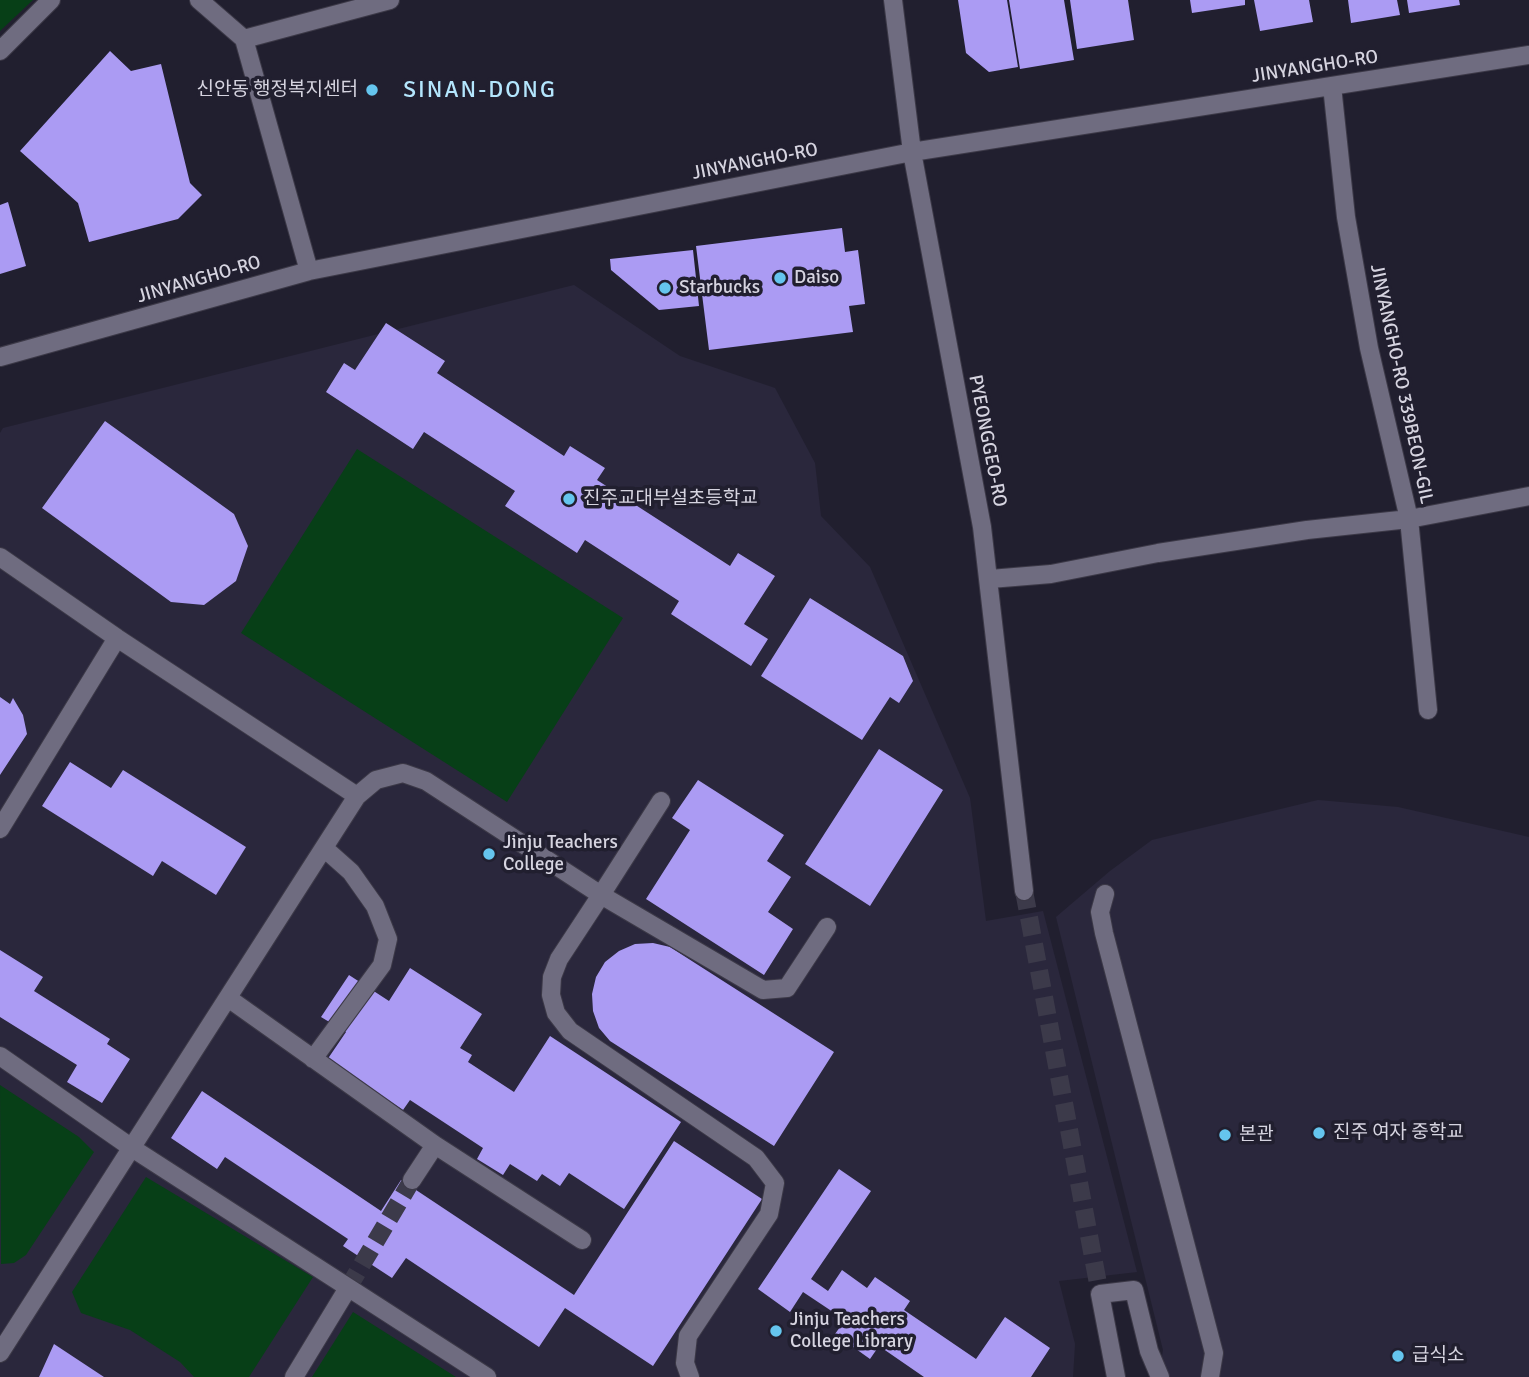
<!DOCTYPE html>
<html>
<head>
<meta charset="utf-8">
<style>
	body { margin:0 }
	canvas { display:block; background:#211f2f }
</style>
</head>
<body>
<canvas width="1529" height="1377"></canvas>
<script>
const c = document.querySelector('canvas').getContext('2d');
c.lineJoin = 'round';
function fill(path, color) {
  c.fillStyle = color;
  c.fill(path, 'evenodd');
}
function shape(rows) {
  const path = new Path2D();
  for (const r of rows) {
    path.moveTo(r[0], r[1]);
    for (let i = 2; i < r.length; i += 2) path.lineTo(r[i], r[i + 1]);
  }
  return path;
}
function stroke(path, color, width, dash) {
  c.strokeStyle = color;
  c.lineWidth = width;
  c.lineCap = dash ? 'butt' : 'round';
  c.setLineDash(dash || []);
  c.stroke(path);
}
function write(font, color, halo, rows, align = 'center') {
  c.font = font + ' Signika,"Noto Sans KR",sans-serif';
  c.lineWidth = 7;
  c.setLineDash([]);
  c.textBaseline = 'middle';
  c.strokeStyle = halo;
  c.fillStyle = color;
  for (const [text, x, y, turn = 0] of rows) {
    c.save();
    c.translate(x, y);
    c.rotate((+turn || 0) * Math.PI / 180);
    c.textAlign = isNaN(turn) ? turn : align;
    if (halo) c.strokeText(text, 0, 0);
    c.fillText(text, 0, 0);
    c.restore();
  }
}
fill(shape([
	[574,285,680,356,775,388,815,463,821,516,870,567,970,798,986,921,1043,911,1137,1272,1059,1281,1075,1344,1073,1377,0,1377,0,433,3,428],
	[1318,800,1398,807,1529,837,1529,1377,1159,1377,1163,1350,1056,917,1110,871,1152,840]
]), '#2a273c');
fill(shape([
	[0,0,33,0,0,31],
	[357,449,623,618,507,802,241,633],
	[0,1085,79,1137,94,1152,26,1255,14,1263,1,1264],
	[146,1177,313,1277,249,1377,194,1377,180,1362,130,1330,81,1313,72,1292],
	[353,1312,456,1377,312,1377]
]), '#073f17');
fill(shape([
	[958,0,1007,0,1018,67,989,72,966,53],
	[1009,0,1064,0,1074,60,1020,69],
	[1070,0,1128,0,1134,40,1077,49],
	[1190,0,1245,0,1245,5,1192,13],
	[1254,0,1309,0,1313,22,1260,31],
	[1348,0,1397,0,1400,15,1351,23],
	[1407,0,1459,0,1460,5,1409,13],
	[110,51,131,71,161,64,190,183,202,195,178,219,89,242,78,203,20,151],
	[8,202,26,266,0,274,0,205],
	[842,228,845,252,858,250,865,304,849,306,853,332,709,350,696,246],
	[693,250,699,306,659,310,611,270,610,259],
	[386,323,445,361,437,373,564,456,570,446,605,468,597,480,730,566,738,553,775,576,744,624,768,639,751,666,671,614,679,601,585,540,577,553,505,506,515,491,424,432,413,449,326,392,344,363,355,370],
	[105,421,234,514,248,546,236,581,204,605,171,602,42,508],
	[810,598,903,656,913,681,899,703,890,697,862,740,761,676],
	[0,697,10,704,13,698,23,715,27,734,0,775],
	[879,749,943,790,870,906,805,864],
	[70,762,111,788,123,770,246,847,216,895,162,861,153,876,42,806],
	[698,780,784,835,767,861,791,877,768,912,793,929,764,975,646,899,690,830,672,818],
	[653,943,670,947,834,1052,774,1146,610,1041,599,1028,593,1011,592,994,596,977,605,962,619,951,635,944],
	[0,950,43,977,34,991,110,1039,107,1044,130,1059,102,1103,67,1082,77,1065,0,1017],
	[410,968,482,1014,460,1048,472,1055,468,1062,514,1092,550,1036,681,1122,624,1209,569,1173,560,1186,542,1174,537,1181,510,1164,503,1175,477,1159,483,1148,410,1100,403,1110,327,1060,346,1032,321,1017,349,975,389,1001],
	[202,1091,381,1211,401,1180,574,1295,674,1141,762,1199,653,1366,565,1308,539,1347,406,1258,392,1278,343,1246,348,1239,225,1157,217,1169,171,1138],
	[839,1169,871,1191,811,1279,828,1291,842,1270,867,1288,875,1277,910,1301,904,1310,976,1359,1005,1317,1050,1348,1031,1377,924,1377,879,1346,870,1359,835,1334,845,1320,803,1292,790,1312,758,1289],
	[54,1344,104,1377,39,1377]
]), '#ab9bf3');
stroke(shape([
	[1024,891,1100,1294],
	[348,1288,412,1180]
]), '#3c3a4a', 18, [18, 9]);
const minor = shape([
	[199,0,244,39,309,271],
	[893,0,912,152,982,527,1024,891],
	[244,39,390,0],
	[0,51,51,0],
	[1332,86,1346,217,1369,348,1409,519,1428,710],
	[0,357,309,271,912,152,1529,55],
	[0,557,117,638,357,796,0,1353],
	[990,579,1051,574,1158,553,1307,530,1409,519,1529,496],
	[357,796,376,780,403,773,426,781,601,895,661,801],
	[0,829,117,638],
	[1105,894,1100,912,1104,933,1214,1353,1210,1377],
	[228,998,435,1145,582,1240],
	[0,1056,132,1148,487,1377],
	[313,1059,382,965,388,939,375,906,351,872,324,848],
	[412,1180,435,1145],
	[294,1377,348,1288],
	[690,1377,685,1363,688,1336,769,1214,775,1183,756,1158,570,1031,556,1013,551,995,552,977,559,959,601,895,763,990,787,988,827,927],
	[1116,1377,1100,1294,1134,1290,1149,1351,1160,1377]
]);
stroke(minor, '#3c3947', 20);
stroke(minor, '#6f6c80', 18);
for (const [x, y, r, color] of [
	[372,90,7,"#65c5ee"],
	[780,278,7,"#65c5ee"],
	[665,288,7,"#65c5ee"],
	[569,499,7,"#65c5ee"],
	[489,854,7,"#65c5ee"],
	[1319,1133,7,"#65c5ee"],
	[1225,1135,7,"#65c5ee"],
	[776,1331,7,"#65c5ee"],
	[1398,1356,7,"#65c5ee"]
]) {
  const dot = new Path2D();
  dot.arc(x, y, r, 0, 2 * Math.PI);
  c.fillStyle = color;
  c.fill(dot);
  stroke(dot, '#211f2f', 2.5);
}
write('19px', '#d6d4e0', '#211f2f', [
	["JINYANGHO-RO",1315,67,-9],
	["JINYANGHO-RO",755,162,-11],
	["JINYANGHO-RO",199,280,-16],
	["JINYANGHO-RO 339BEON-GIL",1401,384,78],
	["PYEONGGEO-RO",987,441,79]
]);
write('19px', '#d6d4e0', '#211f2f', [
	["신안동 행정복지센터",358,90,"right"],
	["Daiso",794,278],
	["Starbucks",679,288],
	["진주교대부설초등학교",583,499],
	["Jinju Teachers",503,843],
	["College",503,865],
	["진주 여자 중학교",1333,1133],
	["본관",1239,1135],
	["Jinju Teachers",790,1320],
	["College Library",790,1342],
	["급식소",1412,1356]
], 'left');
c.letterSpacing = '2px';
write('23px', '#b4e6fd', '#211f2f', [
	["SINAN-DONG",480,91]
]);
c.letterSpacing = '0px';
</script>
</body>
</html>
